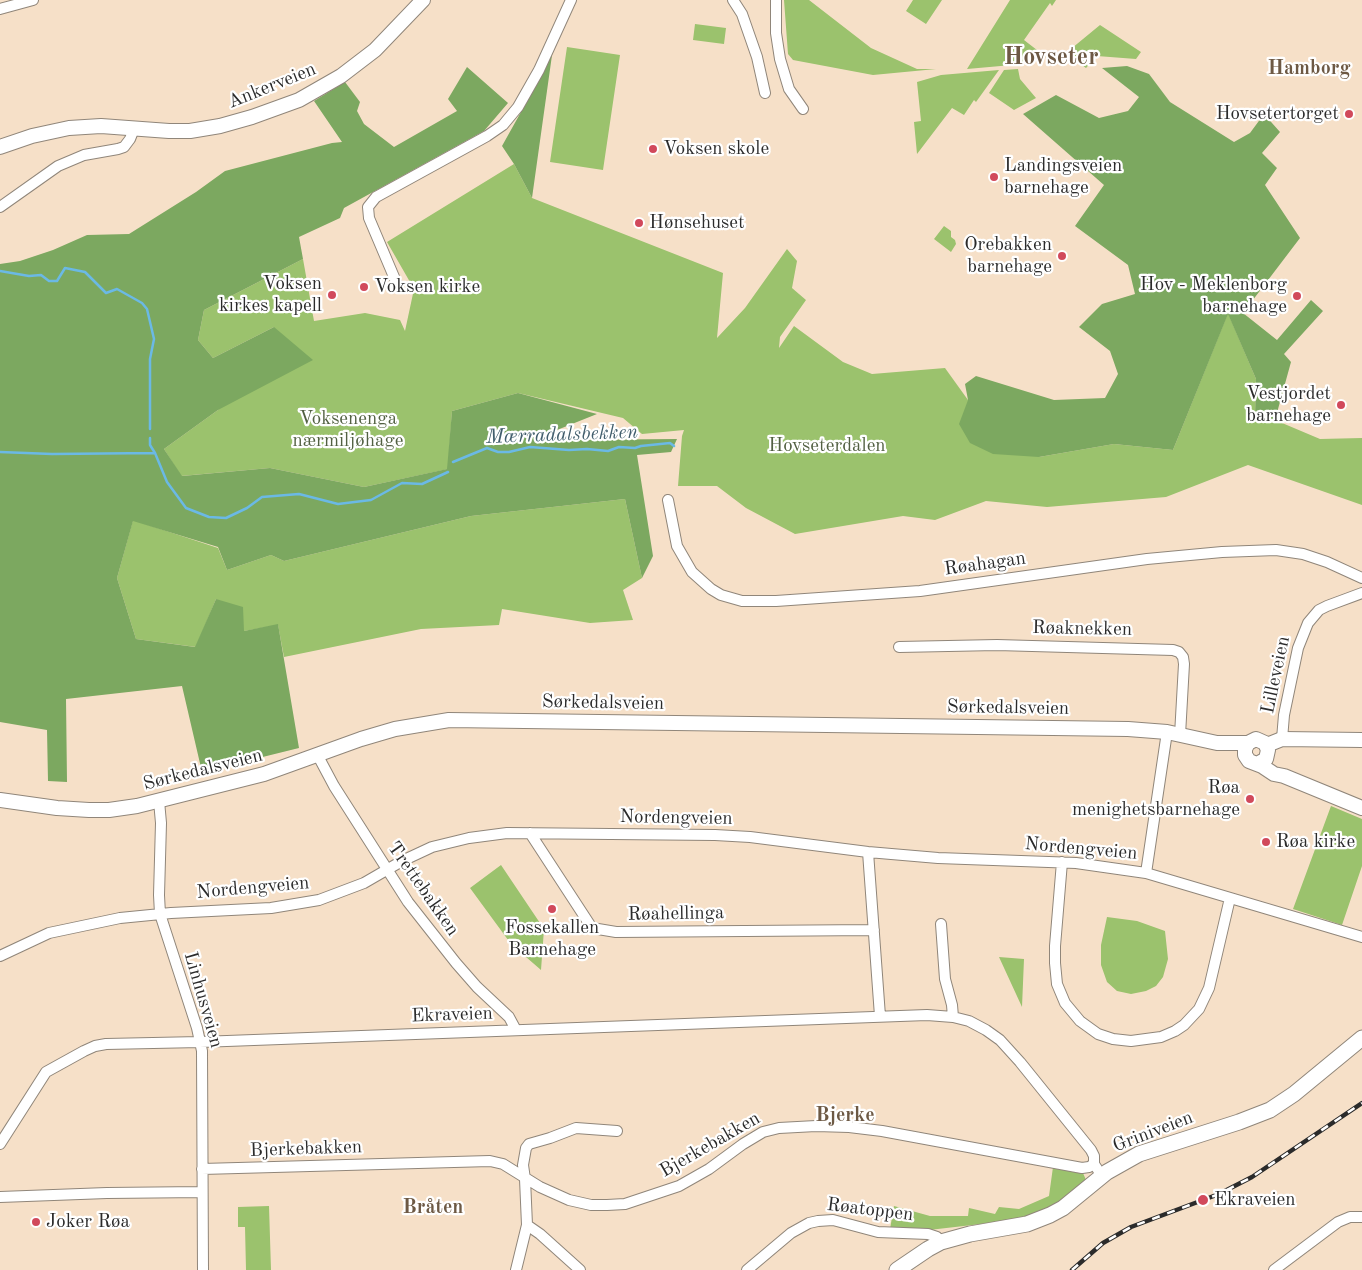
<!DOCTYPE html>
<html>
<head>
<meta charset="utf-8">
<style>
	body { margin:0 }
	canvas { display:block; background:#f6e0c8 }
</style>
</head>
<body>
<canvas width="1362" height="1270"></canvas>
<script>
const c = document.querySelector('canvas').getContext('2d');
c.lineJoin = 'round';
function fill(path, color) {
  c.fillStyle = color;
  c.fill(path, 'evenodd');
}
function shape(rows) {
  const path = new Path2D();
  for (const r of rows) {
    path.moveTo(r[0], r[1]);
    for (let i = 2; i < r.length; i += 2) path.lineTo(r[i], r[i + 1]);
  }
  return path;
}
function stroke(path, color, width, dash) {
  c.strokeStyle = color;
  c.lineWidth = width;
  c.lineCap = dash ? 'butt' : 'round';
  c.setLineDash(dash || []);
  c.stroke(path);
}
function write(font, color, halo, rows, align = 'center') {
  c.font = font + ' "Old Standard TT",serif';
  c.lineWidth = 4.5;
  c.setLineDash([]);
  c.textBaseline = 'middle';
  c.strokeStyle = halo;
  c.fillStyle = color;
  for (const [text, x, y, turn = 0] of rows) {
    c.save();
    c.translate(x, y);
    c.rotate((+turn || 0) * Math.PI / 180);
    c.textAlign = isNaN(turn) ? turn : align;
    if (halo) c.strokeText(text, 0, 0);
    c.fillText(text, 0, 0);
    c.restore();
  }
}
fill(shape([
	[784,0,809,0,871,48,917,69,936,69,873,75,793,60,788,54],
	[913,0,942,0,926,24,906,11],
	[1010,0,1056,0,1052,6,1050,3,1024,40,1046,57,1012,65,967,69],
	[695,24,726,28,724,44,693,40],
	[1100,25,1141,52,1136,59,1097,56,1086,68,1066,53],
	[567,47,620,55,603,170,550,162],
	[1018,69,1020,79,1036,98,1014,110,989,93,1004,70],
	[999,70,976,102,974,100,964,115,952,108,917,154,914,122,921,121,917,82,941,75],
	[514,164,532,198,723,273,717,338,745,308,787,249,797,261,792,288,806,300,780,337,779,348,794,326,843,362,872,374,945,368,968,400,1039,457,1114,444,1173,450,1228,313,1256,379,1255,416,1275,420,1320,439,1362,438,1362,505,1248,465,1166,497,1047,507,986,501,935,520,903,516,795,534,746,508,717,486,678,486,682,436,684,430,642,434,623,418,518,393,452,411,448,469,364,487,270,468,181,476,164,449,218,410,274,327,213,358,198,340,204,310,303,259,314,321,365,313,400,320,405,331,414,289,387,242],
	[944,226,951,231,951,237,955,240,956,244,951,252,934,239],
	[625,499,642,578,623,590,633,620,590,623,502,609,499,625,421,629,284,657,278,625,244,631,216,599,196,647,136,639,117,578,133,520,218,548,227,570,271,555,284,561,471,516],
	[1331,806,1362,819,1362,866,1342,925,1293,909],
	[501,865,544,929,541,970,511,944,470,888],
	[1107,917,1137,921,1165,931,1168,959,1163,977,1156,986,1146,991,1131,994,1117,991,1107,982,1101,965,1101,945],
	[999,957,1024,959,1022,1007],
	[1053,1167,1083,1173,1086,1180,1053,1208,1026,1217,981,1224,929,1230,890,1229,894,1206,930,1216,968,1216,969,1208,995,1214,999,1207,1019,1209,1049,1196],
	[269,1206,271,1270,246,1270,245,1227,238,1227,238,1207]
]), '#9bc26d');
fill(shape([
	[553,48,532,198,514,164,502,146,526,103],
	[1127,66,1149,74,1170,102,1234,142,1250,133,1264,114,1280,132,1262,153,1277,168,1265,185,1300,238,1243,313,1277,340,1311,300,1323,311,1284,354,1291,362,1275,420,1255,416,1256,379,1228,314,1173,450,1114,444,1039,457,993,454,970,443,959,424,968,400,965,384,976,376,1054,400,1105,398,1118,374,1110,351,1079,327,1102,304,1135,294,1128,265,1075,226,1104,185,1023,114,1056,95,1099,118,1128,111,1139,97,1102,68],
	[467,67,508,103,484,131,344,208,340,218,299,237,303,259,204,310,198,340,213,358,274,327,313,360,218,410,164,449,182,476,270,468,364,487,447,469,452,411,518,393,597,414,552,432,558,440,677,439,671,452,637,455,653,556,642,578,625,499,471,516,284,561,271,555,227,570,218,547,133,521,117,578,136,639,195,647,216,599,243,607,244,631,278,624,299,748,202,772,182,686,66,699,67,782,48,781,47,730,0,722,0,264,20,261,53,250,87,235,129,234,196,192,225,171,332,143,342,142,314,101,345,82,360,102,357,111,364,124,394,147,457,111,448,99]
]), '#7ca860');
stroke(shape([
	[0,271,29,276,41,275,49,281,57,281,65,268,85,272,106,293,117,289,142,303,147,309,154,339,150,359,150,429],
	[150,438,150,445,155,453],
	[0,452,52,454,155,453,167,482,186,508,209,517,226,518,247,508,262,497,299,494,338,504,371,500,402,483,422,484,448,472],
	[453,462,487,448,498,452,509,452,530,447,569,450,587,449,608,451,619,447,635,448,641,446,670,443,674,446]
]), '#6bb9e5', 2.5);
const street = shape([
	[733,0,742,14,757,57,765,93],
	[776,0,776,33,780,59,789,89,803,109],
	[0,9,33,0],
	[0,207,58,166,84,155,118,149,124,147,130,139,134,129],
	[397,284,369,218,368,207,376,197,487,136,503,125,518,107,539,70,571,0],
	[668,500,677,546,692,572,711,589,721,595,742,601,776,601,920,591,1147,559,1222,552,1276,550,1303,554,1327,562,1362,578],
	[899,647,997,645,1173,650,1179,652,1183,657,1184,664,1180,735],
	[1282,739,1284,715,1298,648,1308,623,1319,610,1327,606,1362,593],
	[318,756,334,786,408,902,456,963,477,987,509,1017,516,1030],
	[159,801,161,823,159,895,160,914,197,1028,202,1051,203,1270],
	[530,833,592,928,616,932,874,930],
	[868,852,880,1016],
	[1062,862,1055,946,1055,963,1057,984,1065,1003,1080,1021,1098,1034,1113,1039,1131,1041,1161,1037,1175,1031,1184,1025,1199,1009,1209,988,1230,898],
	[1146,873,1167,732],
	[941,924,945,979,952,1005,953,1017],
	[0,956,49,933,120,918,171,913,271,908,319,900,364,883,402,861,432,847,469,838,507,833,715,835,750,837,868,852,938,858,1076,863,1146,873,1362,937],
	[0,1144,46,1072,84,1051,95,1046,106,1044,200,1042,927,1015,953,1017,969,1021,986,1030,1000,1040,1020,1062,1091,1150,1094,1156,1094,1164,1102,1176],
	[202,1169,490,1161,503,1164,540,1187,569,1200,591,1205,607,1205,625,1204,679,1186,709,1169,743,1144,763,1132,779,1128,816,1126,849,1127,882,1131,1082,1168,1089,1167,1094,1164],
	[0,1197,107,1193,202,1192],
	[527,1225,540,1234,580,1270],
	[516,1270,527,1225,525,1179,523,1165,526,1148,529,1144,550,1138,576,1128,617,1131],
	[747,1270,791,1233,809,1223,818,1221,833,1220,878,1232,928,1234,937,1237,941,1242],
	[1274,1270,1338,1222,1350,1217,1362,1217]
]);
const secondary = shape([
	[0,147,32,136,69,128,101,126,169,131,190,131,220,126,252,117,299,100,341,76,375,50,423,0],
	[1267,745,1282,739,1362,740],
	[1257,764,1266,759,1268,750,1265,743,1256,739,1248,743,1245,749,1245,755,1249,761,1262,766,1274,774,1284,776,1362,808],
	[0,800,57,808,89,810,109,810,137,806,264,774,361,739,395,729,449,720,1128,729,1167,732,1217,743,1248,743]
]);
const primary = shape([
	[897,1270,928,1249,941,1242,970,1234,1027,1224,1050,1215,1063,1208,1107,1172,1139,1154,1239,1122,1270,1110,1294,1094,1362,1038]
]);
stroke(street, '#90867a', 12);
stroke(secondary, '#90867a', 16);
stroke(primary, '#90867a', 17);
stroke(street, '#fff', 10);
stroke(secondary, '#fff', 14);
stroke(primary, '#fff', 15);
const rail = shape([
	[1072,1270,1103,1243,1131,1227,1219,1194,1252,1177,1362,1103]
]);
stroke(rail, '#2b2b2b', 4.5);
stroke(rail, '#fff', 2.5, [8]);
for (const [x, y, r, color] of [
	[1349,114,5,"#d1495b"],
	[653,149,5,"#d1495b"],
	[994,177,5,"#d1495b"],
	[639,223,5,"#d1495b"],
	[1062,256,5,"#d1495b"],
	[364,287,5,"#d1495b"],
	[332,295,5,"#d1495b"],
	[1297,296,5,"#d1495b"],
	[1341,405,5,"#d1495b"],
	[1250,799,5,"#d1495b"],
	[1266,842,5,"#d1495b"],
	[552,909,5,"#d1495b"],
	[1203,1200,6,"#d1495b"],
	[36,1222,5,"#d1495b"]
]) {
  const dot = new Path2D();
  dot.arc(x, y, r, 0, 2 * Math.PI);
  c.fillStyle = color;
  c.fill(dot);
  stroke(dot, '#fff', 2);
}
write('19px', '#2b2b2b', '#fff', [
	["Ankerveien",272,86,-22],
	["Røahagan",985,564,-8],
	["Røaknekken",1082,629,1],
	["Lilleveien",1276,675,-78],
	["Sørkedalsveien",603,703,1],
	["Sørkedalsveien",1008,708,1],
	["Sørkedalsveien",203,770,-14],
	["Nordengveien",676,818,1],
	["Nordengveien",1081,849,5],
	["Nordengveien",253,888,-5],
	["Trettebakken",423,889,55],
	["Røahellinga",676,914,-1],
	["Linhusveien",203,1000,74],
	["Ekraveien",452,1015,-2],
	["Griniveien",1153,1132,-21],
	["Bjerkebakken",710,1145,-30],
	["Bjerkebakken",306,1149,-2],
	["Røatoppen",870,1210,7]
]);
write('19px', '#2b2b2b', '#fff', [
	["Hovsetertorget",1339,114,"right"],
	["Voksen skole",663,149],
	["Landingsveien",1004,166],
	["barnehage",1004,188],
	["Hønsehuset",649,223],
	["Orebakken",1052,245,"right"],
	["barnehage",1052,267,"right"],
	["Voksen",322,284,"right"],
	["kirkes kapell",322,306,"right"],
	["Hov - Meklenborg",1287,285,"right"],
	["barnehage",1287,307,"right"],
	["Voksen kirke",374,287],
	["Vestjordet",1331,394,"right"],
	["barnehage",1331,416,"right"],
	["Røa",1240,788,"right"],
	["menighetsbarnehage",1240,810,"right"],
	["Røa kirke",1276,842],
	["Fossekallen",552,928,"center"],
	["Barnehage",552,950,"center"],
	["Ekraveien",1214,1200],
	["Joker Røa",46,1222]
], 'left');
write('19px', '#526042', '#fff', [
	["Voksenenga",348,419],
	["nærmiljøhage",348,441],
	["Hovseterdalen",827,446]
]);
write('bold 20px', '#6d5944', '#fff', [
	["Hamborg",1309,69],
	["Bjerke",845,1116],
	["Bråten",433,1208]
]);
write('italic 20px', '#415d6c', '#fff', [
	["Mærradalsbekken",562,435,-2]
]);
write('bold 24px', '#6d5944', '#fff', [
	["Hovseter",1051,58]
]);
</script>
</body>
</html>
